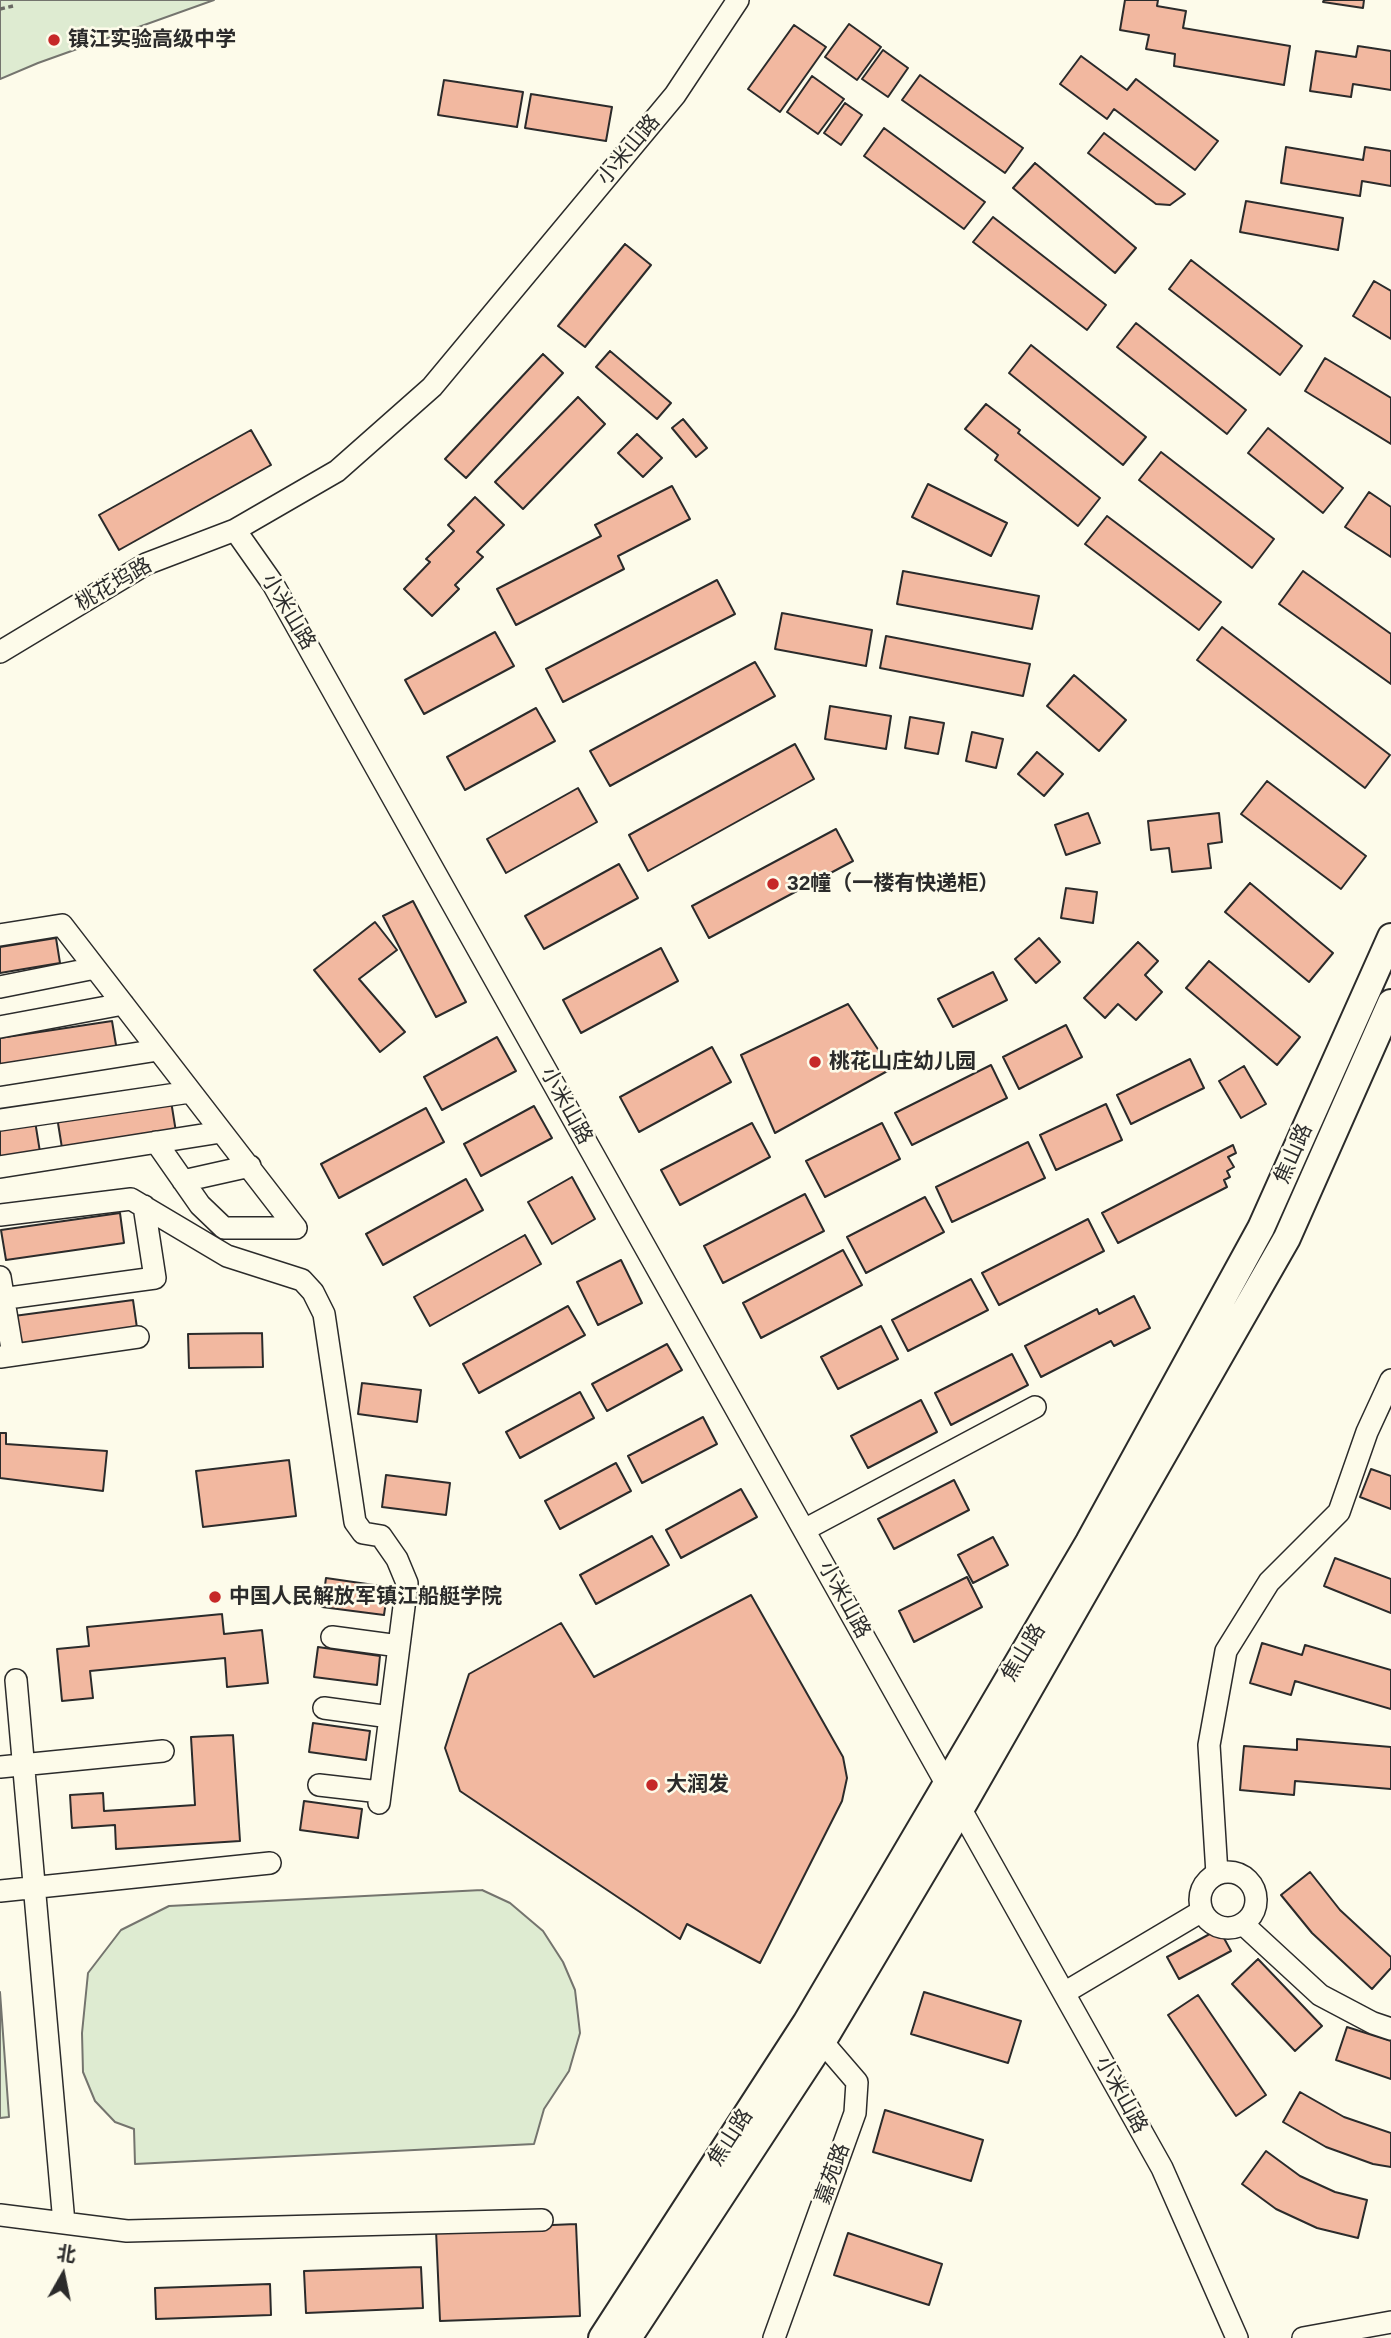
<!DOCTYPE html>
<html>
<head>
<meta charset="utf-8">
<style>
	body { margin:0 }
	#map { position:relative; width:1391px; height:2338px; overflow:hidden; background:#fdfbea; font-family:Arial,"Noto Sans SC",sans-serif }
	canvas { display:block }
	.north { position:absolute; left:28px; top:2240px; width:70px; height:70px; -webkit-text-stroke:5px #fdfbea; paint-order:stroke; rotate:9deg; font-size:19px; font-weight:700; line-height:28px; text-align:center; color:#2b2b2b }
	.north::after { content:''; display:block; margin:auto; width:24px; height:32px; background:#2b2b2b; clip-path:polygon(50% 0,100% 100%,50% 72%,0 100%) }
</style>
</head>
<body>
<div id="map">
<canvas width="1391" height="2338"></canvas>
<div class="north">北</div>
</div>
<script>
const c = document.querySelector('canvas').getContext('2d');
c.lineJoin = 'round';
function fill(path, color) {
  c.fillStyle = color;
  c.fill(path, 'evenodd');
}
function shape(rows) {
  const path = new Path2D();
  for (const r of rows) {
    if (r.length === 3) {
      path.moveTo(r[0] + r[2], r[1]);
      path.arc(r[0], r[1], r[2], 0, 2 * Math.PI);
      continue;
    }
    path.moveTo(r[0], r[1]);
    for (let i = 2; i < r.length; i += 2) path.lineTo(r[i], r[i + 1]);
  }
  return path;
}
function stroke(path, color, width, dash) {
  c.strokeStyle = color;
  c.lineWidth = width;
  c.lineCap = dash ? 'butt' : 'round';
  c.setLineDash(dash || []);
  c.stroke(path);
}
function write(font, color, halo, rows, align = 'center') {
  c.font = font + ' Arial,"Noto Sans SC",sans-serif';
  c.lineWidth = 5;
  c.setLineDash([]);
  c.textBaseline = 'middle';
  c.strokeStyle = halo;
  c.fillStyle = color;
  for (const [text, x, y, turn = 0] of rows) {
    c.save();
    c.translate(x, y);
    c.rotate((+turn || 0) * Math.PI / 180);
    c.textAlign = isNaN(turn) ? turn : align;
    if (halo) c.strokeText(text, 0, 0);
    c.fillText(text, 0, 0);
    c.restore();
  }
}
const green = shape([
	[0,0,214,0,38,63,0,79,0,0],
	[482,1890,510,1903,543,1931,563,1962,575,1990,580,2033,569,2071,544,2109,534,2144,135,2164,134,2129,115,2122,95,2101,83,2072,82,2033,88,1973,121,1930,169,1906,482,1890],
	[0,1992,9,2117,0,2118,0,1992]
]);
fill(green, '#deebd1');
stroke(green, '#74746e', 2);
const building = shape([
	[1125,0,1158,0,1157,6,1186,11,1183,28,1290,46,1284,85,1174,66,1175,54,1146,49,1149,35,1120,30,1125,0],
	[1324,0,1364,0,1363,8,1323,2,1324,0],
	[849,24,881,47,857,80,825,57,849,24],
	[794,25,826,47,780,112,748,89,794,25],
	[1358,46,1391,51,1391,90,1353,84,1351,97,1310,91,1316,51,1356,57,1358,46],
	[883,50,908,68,888,97,862,79,883,50],
	[1081,56,1127,90,1136,79,1218,141,1195,170,1114,109,1107,119,1060,84,1081,56],
	[920,75,1023,148,1005,173,902,100,920,75],
	[812,76,844,99,818,134,787,112,812,76],
	[444,80,523,92,517,127,438,115,444,80],
	[531,94,612,107,606,141,525,128,531,94],
	[845,103,862,115,841,145,824,133,845,103],
	[884,128,985,202,964,229,864,156,884,128],
	[1104,133,1185,194,1170,205,1156,204,1088,153,1104,133],
	[1286,147,1363,160,1365,147,1391,151,1391,186,1362,181,1360,196,1281,183,1286,147],
	[1035,163,1136,248,1115,273,1013,188,1035,163],
	[1246,201,1343,218,1338,250,1240,232,1246,201],
	[993,217,1106,305,1087,330,973,242,993,217],
	[625,244,651,265,585,347,558,326,625,244],
	[1191,260,1302,346,1280,375,1169,289,1191,260],
	[1374,281,1391,291,1391,339,1353,316,1374,281],
	[1136,323,1246,410,1227,434,1117,347,1136,323],
	[1031,345,1146,437,1123,465,1009,373,1031,345],
	[610,351,671,403,657,419,596,367,610,351],
	[543,354,563,373,466,478,445,459,543,354],
	[1325,358,1391,398,1391,444,1305,391,1325,358],
	[578,397,605,424,523,509,495,482,578,397],
	[986,404,1020,430,1018,433,1100,498,1078,526,995,460,998,455,965,429,986,404],
	[683,419,707,448,696,457,672,428,683,419],
	[1268,428,1343,488,1323,513,1248,453,1268,428],
	[251,430,271,465,119,550,99,515,251,430],
	[637,434,662,458,643,477,618,453,637,434],
	[1161,452,1274,539,1252,568,1139,480,1161,452],
	[928,484,1007,523,991,556,912,517,928,484],
	[672,486,690,519,618,556,624,569,516,625,497,589,601,536,595,525,672,486],
	[1369,492,1391,507,1391,557,1345,527,1369,492],
	[475,497,504,525,477,552,483,557,455,585,459,589,432,616,404,589,430,562,426,559,454,531,448,525,475,497],
	[1107,516,1221,602,1199,630,1085,544,1107,516],
	[903,571,1039,596,1032,629,897,604,903,571],
	[1303,571,1391,634,1391,684,1279,604,1303,571],
	[717,580,735,614,563,702,546,669,717,580],
	[782,613,872,630,866,666,775,649,782,613],
	[1222,627,1390,755,1365,788,1197,660,1222,627],
	[495,632,514,666,424,714,405,680,495,632],
	[886,636,1030,664,1023,696,880,668,886,636],
	[755,662,775,696,610,786,590,751,755,662],
	[1074,675,1126,720,1099,751,1047,706,1074,675],
	[830,706,891,716,886,749,825,739,830,706],
	[536,708,555,741,465,790,447,757,536,708],
	[910,717,944,723,938,754,905,748,910,717],
	[972,732,1003,739,996,768,966,761,972,732],
	[795,744,814,779,648,871,629,835,795,744],
	[1037,752,1063,774,1044,796,1018,774,1037,752],
	[1267,781,1366,856,1341,889,1241,814,1267,781],
	[578,788,597,822,506,873,487,839,578,788],
	[1088,813,1100,843,1066,855,1055,825,1088,813],
	[1219,813,1222,842,1208,844,1211,868,1172,872,1169,848,1151,850,1148,821,1219,813],
	[836,829,853,861,709,938,692,906,836,829],
	[619,864,638,898,544,949,525,916,619,864],
	[1250,883,1333,953,1309,982,1225,912,1250,883],
	[1066,888,1097,892,1093,923,1061,918,1066,888],
	[413,901,466,1002,436,1017,383,916,413,901],
	[375,922,397,950,359,979,405,1032,380,1052,314,970,375,922],
	[56,938,60,963,0,973,0,947,56,938],
	[1039,938,1060,962,1036,983,1015,959,1039,938],
	[1138,942,1158,961,1145,975,1162,992,1136,1020,1118,1004,1105,1018,1084,998,1138,942],
	[661,948,678,981,581,1033,563,1000,661,948],
	[1209,961,1300,1037,1277,1065,1186,988,1209,961],
	[993,972,1007,1000,953,1027,938,999,993,972],
	[848,1004,891,1069,775,1133,741,1055,848,1004],
	[112,1021,117,1051,0,1069,0,1038,112,1021],
	[1066,1025,1082,1057,1019,1089,1003,1057,1066,1025],
	[497,1037,516,1071,442,1110,424,1077,497,1037],
	[712,1047,731,1082,639,1132,620,1097,712,1047],
	[1190,1059,1204,1088,1131,1124,1117,1095,1190,1059],
	[991,1065,1007,1098,912,1145,895,1113,991,1065],
	[1244,1066,1266,1104,1241,1118,1219,1081,1244,1066],
	[171,1101,176,1132,62,1148,57,1117,171,1101],
	[1106,1104,1122,1140,1056,1170,1040,1135,1106,1104],
	[534,1106,552,1138,481,1176,464,1144,534,1106],
	[426,1108,444,1142,339,1198,321,1164,426,1108],
	[35,1121,40,1152,0,1158,0,1126,35,1121],
	[752,1123,770,1157,680,1205,661,1170,752,1123],
	[882,1123,900,1159,825,1197,806,1161,882,1123],
	[1028,1142,1045,1178,952,1222,936,1187,1028,1142],
	[1233,1145,1236,1153,1228,1157,1234,1167,1227,1171,1230,1177,1224,1180,1227,1187,1118,1243,1102,1213,1233,1145],
	[572,1177,595,1219,552,1244,528,1202,572,1177],
	[466,1179,483,1210,383,1265,366,1234,466,1179],
	[805,1194,824,1231,723,1283,704,1246,805,1194],
	[925,1197,944,1232,866,1273,847,1237,925,1197],
	[120,1213,124,1243,6,1260,1,1230,120,1213],
	[1088,1219,1104,1251,999,1305,982,1273,1088,1219],
	[525,1235,541,1264,430,1326,414,1297,525,1235],
	[843,1250,862,1285,761,1338,743,1303,843,1250],
	[621,1260,642,1303,598,1325,577,1282,621,1260],
	[971,1279,988,1310,908,1351,892,1320,971,1279],
	[1134,1296,1150,1328,1114,1346,1111,1341,1041,1377,1025,1346,1097,1309,1099,1314,1134,1296],
	[133,1300,137,1328,17,1344,14,1316,133,1300],
	[568,1306,585,1335,479,1393,463,1364,568,1306],
	[881,1326,898,1359,838,1389,821,1357,881,1326],
	[262,1333,263,1367,189,1368,188,1334,262,1333],
	[667,1344,682,1370,607,1411,592,1384,667,1344],
	[1012,1354,1028,1385,951,1425,935,1393,1012,1354],
	[362,1383,421,1390,417,1422,358,1414,362,1383],
	[580,1392,594,1418,520,1458,506,1432,580,1392],
	[921,1400,937,1432,868,1468,851,1436,921,1400],
	[703,1417,717,1444,642,1483,628,1456,703,1417],
	[0,1433,6,1433,6,1444,107,1451,103,1491,0,1478,0,1433],
	[289,1460,296,1516,203,1527,196,1471,289,1460],
	[616,1463,631,1491,560,1529,545,1501,616,1463],
	[1371,1469,1391,1476,1391,1509,1360,1497,1371,1469],
	[386,1475,450,1483,446,1515,382,1507,386,1475],
	[954,1480,969,1510,894,1549,878,1519,954,1480],
	[741,1489,757,1517,681,1558,666,1530,741,1489],
	[652,1536,669,1565,596,1604,580,1575,652,1536],
	[993,1537,1008,1565,973,1583,958,1555,993,1537],
	[1335,1558,1391,1579,1391,1613,1324,1586,1335,1558],
	[967,1577,982,1607,914,1642,899,1611,967,1577],
	[326,1578,388,1587,384,1615,322,1607,326,1578],
	[751,1595,843,1757,847,1778,842,1801,760,1963,687,1924,680,1939,460,1791,445,1748,469,1674,561,1623,594,1677,751,1595],
	[222,1614,224,1634,262,1630,268,1683,227,1687,225,1658,90,1671,93,1698,62,1701,57,1649,89,1646,87,1627,222,1614],
	[1262,1643,1302,1655,1305,1645,1391,1670,1391,1709,1295,1681,1291,1695,1250,1683,1262,1643],
	[318,1647,380,1656,377,1685,314,1677,318,1647],
	[313,1723,370,1731,366,1760,309,1752,313,1723],
	[233,1735,240,1841,116,1849,115,1825,72,1828,70,1795,103,1793,104,1811,195,1805,191,1737,233,1735],
	[1297,1739,1391,1747,1391,1789,1295,1781,1294,1795,1240,1790,1244,1746,1297,1750,1297,1739],
	[304,1801,362,1809,358,1838,300,1830,304,1801],
	[1310,1872,1340,1910,1391,1957,1391,1968,1372,1989,1312,1933,1281,1895,1310,1872],
	[1219,1929,1231,1951,1179,1979,1167,1957,1219,1929],
	[1258,1959,1322,2026,1295,2051,1232,1984,1258,1959],
	[924,1992,1021,2021,1008,2063,911,2034,924,1992],
	[1198,1995,1266,2095,1236,2116,1168,2015,1198,1995],
	[1347,2027,1391,2041,1391,2079,1336,2060,1347,2027],
	[1300,2092,1344,2117,1391,2133,1391,2167,1373,2164,1326,2147,1283,2122,1300,2092],
	[885,2110,983,2140,971,2181,873,2152,885,2110],
	[1266,2151,1300,2176,1335,2192,1367,2200,1358,2238,1317,2228,1276,2209,1242,2184,1266,2151],
	[576,2224,580,2316,440,2321,436,2230,576,2224],
	[848,2233,942,2264,929,2305,834,2275,848,2233],
	[421,2267,423,2308,306,2313,304,2271,421,2267],
	[270,2284,271,2315,156,2319,155,2288,270,2284]
]);
fill(building, '#f2b8a0');
stroke(building, '#2b2b2b', 2);
const minor = shape([
	[235,530,273,584,1162,2168,1237,2338],
	[0,652,146,564,235,530,337,471,432,387,675,95,738,0],
	[0,935,62,925,296,1228],
	[0,987,95,968],
	[0,1027,123,1004],
	[0,1075,158,1050],
	[0,1120,190,1092],
	[156,1142,200,1205,224,1228,296,1228],
	[0,1167,221,1132],
	[183,1181,250,1166],
	[0,1215,131,1199,227,1256,302,1280,313,1292,324,1314,355,1522,363,1533,381,1536,397,1559,407,1583,379,1803],
	[0,1277,13,1355],
	[0,1299,155,1278,144,1206],
	[0,1357,138,1337],
	[804,1530,1035,1407],
	[332,1637,399,1646],
	[16,1680,64,2223],
	[324,1708,390,1717],
	[0,1767,163,1751],
	[319,1785,380,1792],
	[1228,1900,28],
	[1217,1874,1209,1745,1226,1651,1269,1582,1339,1512,1367,1432,1391,1380],
	[0,1891,270,1863],
	[1243,1924,1320,1995,1373,2023,1391,2029],
	[1064,1993,1202,1911],
	[0,2215,127,2231,542,2220],
	[774,2338,855,2113,857,2082,813,2031],
	[1303,2338,1391,2322]
]);
const major = shape([
	[602,2338,806,2023,1089,1542,1261,1228,1391,937],
	[628,2338,822,2042,961,1808,1287,1238,1391,1003]
]);
stroke(minor, '#2b2b2b', 24);
stroke(major, '#2b2b2b', 30);
stroke(shape([
	[0,9,13,6]
]), '#6a6964', 3.5, [5, 3.5]);
stroke(minor, '#fdfbea', 21);
stroke(major, '#fdfbea', 26);
for (const [x, y, r, color] of [
	[54,40,7,"#c62828"],
	[773,884,7,"#c62828"],
	[815,1062,7,"#c62828"],
	[215,1597,7,"#c62828"],
	[652,1785,7,"#c62828"]
]) {
  const dot = new Path2D();
  dot.arc(x, y, r, 0, 2 * Math.PI);
  c.fillStyle = color;
  c.fill(dot);
  stroke(dot, '#fdfbea', 2.5);
}
write('bold 21px', '#2b2b2b', '#fdfbea', [
	["镇江实验高级中学",68,40],
	["32幢（一楼有快递柜）",787,884],
	["桃花山庄幼儿园",829,1062],
	["中国人民解放军镇江船艇学院",229,1597],
	["大润发",666,1785]
], 'left');
write('21px', '#2b2b2b', '#fdfbea', [
	["小米山路",629,150,-50],
	["桃花坞路",114,585,-30],
	["小米山路",288,612,59],
	["小米山路",566,1106,61],
	["焦山路",1294,1154,-66],
	["小米山路",844,1600,61],
	["焦山路",1024,1653,-59],
	["小米山路",1121,2095,61],
	["焦山路",731,2138,-57],
	["嘉苑路",833,2174,-70]
]);
</script>
</body>
</html>
